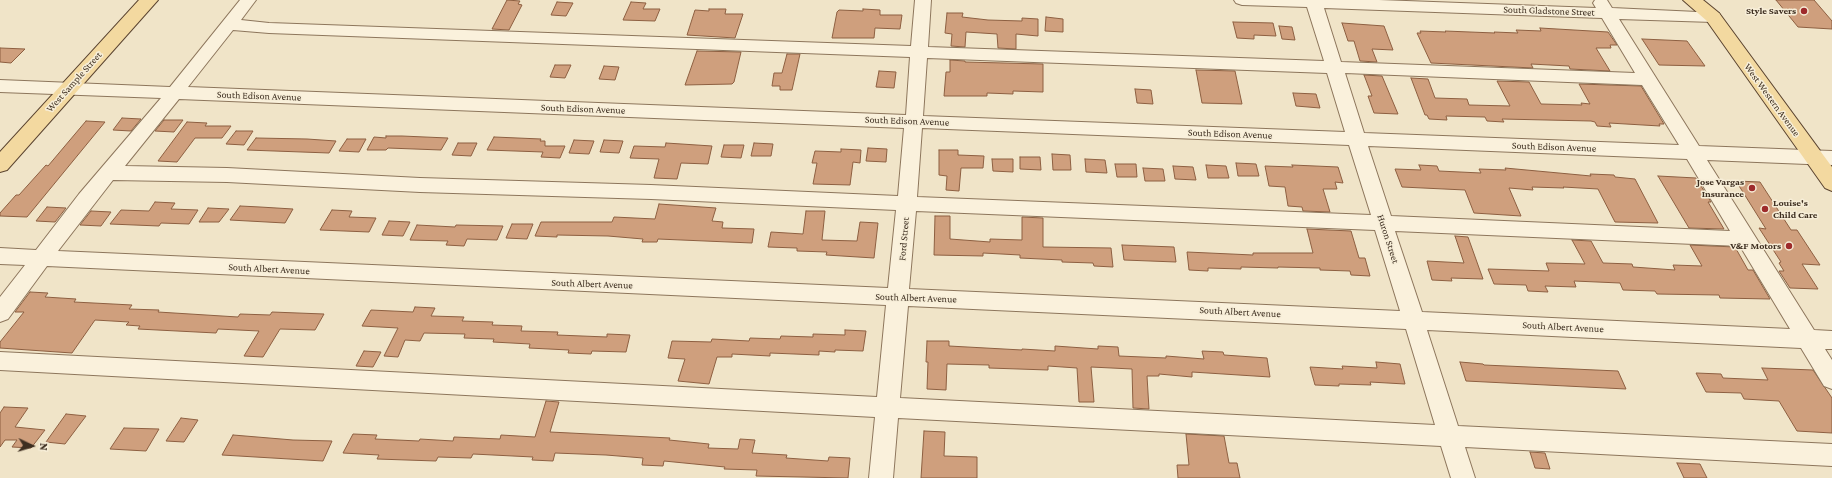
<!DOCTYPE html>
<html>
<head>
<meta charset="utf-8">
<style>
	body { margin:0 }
	#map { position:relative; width:1832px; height:478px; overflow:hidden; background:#f0e4c8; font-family:"Crimson Pro",serif }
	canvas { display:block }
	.north { position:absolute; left:12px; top:426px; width:40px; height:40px; -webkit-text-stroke:3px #f7eed8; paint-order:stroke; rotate:94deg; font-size:11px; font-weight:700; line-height:16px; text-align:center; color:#3d2e20 }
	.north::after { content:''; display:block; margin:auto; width:14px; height:18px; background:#3d2e20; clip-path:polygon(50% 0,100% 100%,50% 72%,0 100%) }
</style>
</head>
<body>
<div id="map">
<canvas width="1832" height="478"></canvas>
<div class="north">N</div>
</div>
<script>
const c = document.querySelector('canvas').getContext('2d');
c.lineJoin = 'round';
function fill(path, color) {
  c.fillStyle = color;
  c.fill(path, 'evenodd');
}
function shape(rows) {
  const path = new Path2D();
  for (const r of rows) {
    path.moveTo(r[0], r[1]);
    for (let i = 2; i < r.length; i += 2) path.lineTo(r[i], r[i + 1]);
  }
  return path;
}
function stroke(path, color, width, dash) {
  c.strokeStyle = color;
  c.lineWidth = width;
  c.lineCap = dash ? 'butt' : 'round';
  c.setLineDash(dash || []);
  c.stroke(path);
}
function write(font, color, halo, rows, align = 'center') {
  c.font = font + ' "Crimson Pro",serif';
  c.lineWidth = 3;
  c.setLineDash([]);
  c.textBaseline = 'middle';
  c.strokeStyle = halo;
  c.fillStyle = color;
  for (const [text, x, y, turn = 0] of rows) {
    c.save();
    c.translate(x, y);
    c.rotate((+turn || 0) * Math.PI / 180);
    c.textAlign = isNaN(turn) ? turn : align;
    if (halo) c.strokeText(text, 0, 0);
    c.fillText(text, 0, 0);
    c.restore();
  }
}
const building = shape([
	[507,0,520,1,518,4,522,5,509,30,492,29,507,0],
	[1776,0,1814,0,1832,21,1832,29,1798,27,1776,0],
	[557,2,573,3,566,16,551,15,557,2],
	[631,2,646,3,643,9,660,9,655,21,623,20,631,2],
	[709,9,726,9,725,14,743,14,735,38,687,35,695,10,709,11,709,9],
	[863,9,880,10,880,15,902,15,900,29,875,28,874,38,832,38,837,12,839,10,863,11,863,9],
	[947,13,963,13,962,17,988,20,1022,21,1022,18,1038,19,1038,36,1016,34,1016,49,998,48,997,34,966,32,965,47,951,46,952,34,945,33,947,13],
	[1046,17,1063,19,1063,32,1045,31,1046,17],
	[1233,22,1273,23,1276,36,1254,35,1254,39,1237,38,1233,22],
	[1342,23,1384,26,1393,50,1372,49,1377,62,1360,61,1354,41,1348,41,1342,23],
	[1279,26,1292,27,1295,40,1282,39,1279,26],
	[1540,28,1608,32,1617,45,1610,45,1611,48,1596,48,1610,71,1570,69,1569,66,1531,64,1533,68,1431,63,1417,33,1421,33,1420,31,1446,32,1445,31,1495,33,1494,32,1518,33,1516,30,1541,31,1540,28],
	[1642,39,1687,41,1705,66,1659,65,1642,39],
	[0,48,25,49,11,63,0,62,0,48],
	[697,51,741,52,734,82,732,84,685,85,697,51],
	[787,54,800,54,792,90,780,90,780,86,772,86,774,73,782,73,787,54],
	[950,60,965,61,965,62,1043,64,1043,92,1013,91,1013,94,987,93,987,96,944,96,946,72,950,72,950,60],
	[555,65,571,65,565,78,550,77,555,65],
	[604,66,619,67,615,80,599,79,604,66],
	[1196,70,1235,71,1242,104,1202,103,1196,70],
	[879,71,896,72,894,88,876,87,879,71],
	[1364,75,1382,76,1398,114,1374,113,1368,96,1372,96,1364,75],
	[1411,78,1428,79,1435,98,1467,99,1469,105,1510,106,1497,81,1529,82,1541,104,1582,105,1581,103,1590,104,1579,84,1641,86,1664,124,1659,124,1660,126,1609,123,1611,127,1597,126,1595,122,1591,121,1502,119,1504,122,1487,121,1485,117,1446,116,1447,120,1429,119,1427,115,1425,115,1411,78],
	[1135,89,1151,90,1153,104,1137,103,1135,89],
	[1293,93,1316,94,1320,108,1296,106,1293,93],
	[122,118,141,119,131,131,113,130,122,118],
	[164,120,183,120,174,132,155,131,164,120],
	[86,121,105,122,27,217,0,216,0,213,16,195,19,195,46,165,48,166,86,121],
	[187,122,207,123,205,126,231,126,222,138,195,138,177,162,158,161,187,122],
	[236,131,253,131,244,145,226,144,236,131],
	[386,136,402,136,448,138,441,150,388,148,386,150,367,150,374,137,386,138,386,136],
	[494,137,541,139,540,141,545,141,545,146,565,146,560,158,541,157,543,152,487,150,494,137],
	[256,138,307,139,336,141,329,153,247,150,256,138],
	[347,139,366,139,359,152,339,151,347,139],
	[574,140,594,141,589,154,569,153,574,140],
	[604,140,623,141,619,153,600,152,604,140],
	[458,143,477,143,471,156,452,155,458,143],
	[666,143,712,146,708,164,681,163,677,179,654,178,659,159,630,158,634,146,665,147,666,143],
	[754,143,773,144,771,156,751,156,754,143],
	[724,145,744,145,741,158,721,157,724,145],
	[868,148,887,149,886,162,866,161,868,148],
	[841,149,861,150,860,163,853,162,850,185,813,184,817,163,812,163,815,151,841,152,841,149],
	[939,150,958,150,958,155,984,156,983,168,961,168,959,191,946,190,947,176,939,175,939,150],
	[1052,154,1070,155,1071,170,1053,170,1052,154],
	[1020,157,1040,157,1041,170,1020,169,1020,157],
	[992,159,1013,159,1013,172,993,171,992,159],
	[1085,159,1105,160,1107,173,1086,172,1085,159],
	[1236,163,1256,164,1259,176,1238,176,1236,163],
	[1115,164,1136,164,1137,177,1117,177,1115,164],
	[1206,165,1226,166,1229,178,1208,178,1206,165],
	[1292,165,1338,167,1343,183,1335,182,1337,189,1323,189,1330,212,1303,211,1302,207,1288,206,1285,187,1269,186,1265,166,1293,167,1292,165],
	[1419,165,1437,166,1439,171,1481,173,1479,169,1506,170,1505,168,1591,176,1590,174,1614,175,1615,177,1635,179,1658,223,1615,222,1598,189,1563,187,1564,188,1532,187,1533,190,1509,188,1521,216,1474,213,1465,190,1402,187,1395,169,1421,170,1419,165],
	[1173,166,1193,167,1196,180,1175,179,1173,166],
	[1143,168,1163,169,1165,181,1145,181,1143,168],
	[1658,176,1696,178,1711,202,1708,202,1724,229,1689,228,1658,176],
	[1736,181,1760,182,1791,230,1797,230,1820,265,1802,264,1818,289,1790,288,1779,271,1784,271,1779,263,1781,262,1759,228,1766,229,1736,181],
	[155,202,175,203,171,209,198,210,189,224,161,223,159,226,110,224,121,210,149,211,155,202],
	[659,204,716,208,712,221,723,222,722,228,754,229,752,243,658,239,657,242,642,242,643,239,608,236,557,235,557,237,535,236,541,222,612,222,614,217,655,219,659,204],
	[240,206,260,207,293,209,285,223,230,220,240,206],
	[47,207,66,208,55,222,36,221,47,207],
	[208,208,229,209,219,222,199,222,208,208],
	[332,210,352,211,349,217,376,218,369,232,320,230,332,210],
	[91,211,111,212,101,226,80,225,91,211],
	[806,211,825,211,822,240,857,241,860,222,878,223,874,258,826,255,827,252,797,251,797,248,768,247,771,232,803,234,806,211],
	[935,216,950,216,950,239,990,242,990,239,1022,240,1022,217,1043,218,1043,247,1111,248,1113,267,1094,266,1093,263,1062,262,1062,260,1020,258,1020,255,983,253,983,256,934,255,935,216],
	[389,221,410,222,403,236,382,235,389,221],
	[512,224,533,224,527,239,506,238,512,224],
	[417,225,455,227,456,225,503,226,497,240,467,239,464,246,446,245,448,241,410,240,417,225],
	[1307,229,1351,231,1359,258,1365,258,1370,276,1351,275,1350,271,1320,270,1320,268,1278,267,1278,268,1241,267,1241,269,1208,268,1208,271,1189,270,1187,252,1253,255,1253,253,1313,253,1307,229],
	[1455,236,1468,237,1483,279,1451,278,1452,281,1432,280,1427,261,1464,263,1455,236],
	[1572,240,1591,241,1603,263,1632,264,1633,267,1675,270,1673,265,1702,266,1690,245,1735,247,1748,270,1753,270,1770,299,1720,298,1719,295,1657,294,1655,291,1623,290,1620,283,1574,281,1576,287,1545,286,1548,292,1528,291,1526,285,1494,284,1488,269,1549,271,1546,263,1585,264,1572,240],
	[1122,245,1174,247,1176,262,1124,260,1122,245],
	[30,292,48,293,45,297,76,299,74,302,132,305,129,309,159,310,158,312,238,317,240,314,270,315,272,312,324,314,315,330,280,329,263,357,244,356,259,331,218,329,216,333,138,329,140,326,126,325,129,322,95,320,72,353,0,348,0,342,24,312,15,312,30,292],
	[415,307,435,308,431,316,464,317,462,321,493,322,492,325,522,326,521,331,558,332,557,335,607,337,607,334,630,335,626,352,592,351,591,354,568,353,569,350,529,348,530,344,493,342,494,339,464,338,465,334,424,333,420,341,405,340,398,357,384,356,398,328,362,326,371,310,413,312,415,307],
	[845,330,866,331,863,351,835,350,835,352,819,351,819,355,770,353,770,356,732,354,732,357,717,357,709,384,678,381,685,359,668,358,672,341,711,342,712,339,749,341,750,338,780,339,781,336,813,337,813,334,845,335,845,330],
	[927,341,949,341,949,346,1022,350,1022,349,1055,351,1055,346,1098,349,1098,346,1118,347,1119,356,1166,358,1166,356,1204,359,1202,351,1223,352,1224,355,1267,358,1270,377,1192,372,1192,377,1159,374,1159,376,1147,376,1149,409,1133,408,1132,369,1091,367,1094,402,1079,402,1077,368,1048,366,1048,370,989,368,989,365,947,364,946,390,927,389,928,362,926,362,927,341],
	[364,351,381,352,373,367,356,366,364,351],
	[1376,362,1400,364,1405,384,1370,382,1371,385,1339,384,1339,386,1315,385,1310,367,1343,369,1342,366,1377,368,1376,362],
	[1460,362,1483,364,1484,365,1618,371,1626,389,1466,381,1460,362],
	[1762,368,1813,370,1832,398,1832,433,1797,431,1779,401,1744,399,1741,393,1706,392,1696,373,1721,374,1723,378,1768,380,1762,368],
	[546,401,559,402,550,432,670,438,669,440,709,444,708,448,738,449,740,439,755,440,752,453,787,455,786,458,828,461,829,457,850,458,848,478,756,476,757,470,724,469,725,467,664,461,663,466,642,465,643,458,606,455,555,453,553,461,532,460,533,457,473,454,471,458,438,457,436,461,377,459,379,455,343,453,353,434,377,435,375,439,419,441,420,439,453,441,454,437,500,439,501,435,535,437,546,401],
	[4,407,28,408,15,427,45,430,31,448,12,447,17,440,5,440,0,447,0,413,4,407],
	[66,414,86,416,65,444,46,442,66,414],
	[181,418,198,420,184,442,166,441,181,418],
	[124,428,159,429,146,451,110,449,124,428],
	[924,431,945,432,944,456,977,457,977,478,921,478,924,431],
	[1186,434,1224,436,1229,463,1237,463,1240,478,1178,478,1177,465,1189,465,1186,434],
	[233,435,293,440,332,441,323,461,222,455,233,435],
	[1530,452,1545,453,1550,469,1535,468,1530,452],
	[1677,463,1700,464,1707,478,1684,478,1677,463]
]);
fill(building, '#cf9f7d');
stroke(building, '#8d5f41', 1);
const minor = shape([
	[240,0,256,0,241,20,269,23,911,46,915,0,931,0,928,47,1324,61,1307,7,1242,5,1236,3,1234,0,1379,0,1596,8,1593,3,1595,0,1607,0,1612,8,1719,13,1721,17,1719,21,1713,22,1619,19,1699,146,1832,151,1832,165,1707,160,1814,330,1832,331,1832,349,1825,349,1832,360,1832,389,1824,386,1801,348,1427,330,1458,426,1832,444,1832,466,1465,447,1475,478,1451,478,1441,446,898,418,893,478,869,478,875,417,0,370,0,352,877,397,886,305,47,266,8,319,0,322,0,297,25,265,0,264,0,248,36,250,79,194,161,98,0,92,0,80,170,87,240,0],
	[1324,8,1602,18,1635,73,1341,62,1324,8],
	[233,30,269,33,910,57,906,115,188,87,233,30],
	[927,58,1327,73,1345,132,923,116,927,58],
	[1345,73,1642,85,1679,145,1364,133,1345,73],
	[179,99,904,128,898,196,651,185,420,178,227,168,125,166,179,99],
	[922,128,1349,145,1371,215,917,197,922,128],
	[1368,146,1687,159,1730,231,1391,216,1368,146],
	[113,180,227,182,420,192,651,199,896,210,888,288,58,251,113,180],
	[916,211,1375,230,1400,311,909,289,916,211],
	[1395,231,1740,246,1790,329,1422,312,1395,231],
	[908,306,1406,329,1435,425,900,398,908,306]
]);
const major = shape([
	[139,0,158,0,7,170,0,172,0,152,139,0],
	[1683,0,1703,0,1719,13,1832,167,1832,191,1825,188,1707,21,1683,0]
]);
stroke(minor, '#8d765c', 2);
stroke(major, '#5b4430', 2);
fill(minor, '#faf1dc');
fill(major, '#f3d9a0');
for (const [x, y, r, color] of [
	[1804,11,4,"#9e2a2b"],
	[1752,188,4,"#9e2a2b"],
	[1765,209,4,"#9e2a2b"],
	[1789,246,4,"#9e2a2b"]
]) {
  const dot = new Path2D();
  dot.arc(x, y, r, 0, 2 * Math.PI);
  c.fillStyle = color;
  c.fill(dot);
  stroke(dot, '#f7eed8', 1.5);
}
write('10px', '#3d2e20', '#f7eed8', [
	["South Gladstone Street",1549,11,2],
	["West Sample Street",74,82,-48],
	["South Edison Avenue",259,96,2],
	["West Western Avenue",1772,100,54],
	["South Edison Avenue",583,109,2],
	["South Edison Avenue",907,121,2],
	["South Edison Avenue",1230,134,2],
	["South Edison Avenue",1554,147,2],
	["Ford Street",904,239,-85],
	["Huron Street",1388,239,72],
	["South Albert Avenue",269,269,3],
	["South Albert Avenue",592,284,2],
	["South Albert Avenue",916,298,2],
	["South Albert Avenue",1240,312,3],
	["South Albert Avenue",1563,327,3]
]);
write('bold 10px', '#3d2e20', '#f7eed8', [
	["Style Savers",1796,11],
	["Jose Vargas",1744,182],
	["Insurance",1744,194],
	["Louise's",1773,203,"left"],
	["Child Care",1773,215,"left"],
	["V&F Motors",1781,246]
], 'right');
</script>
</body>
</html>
